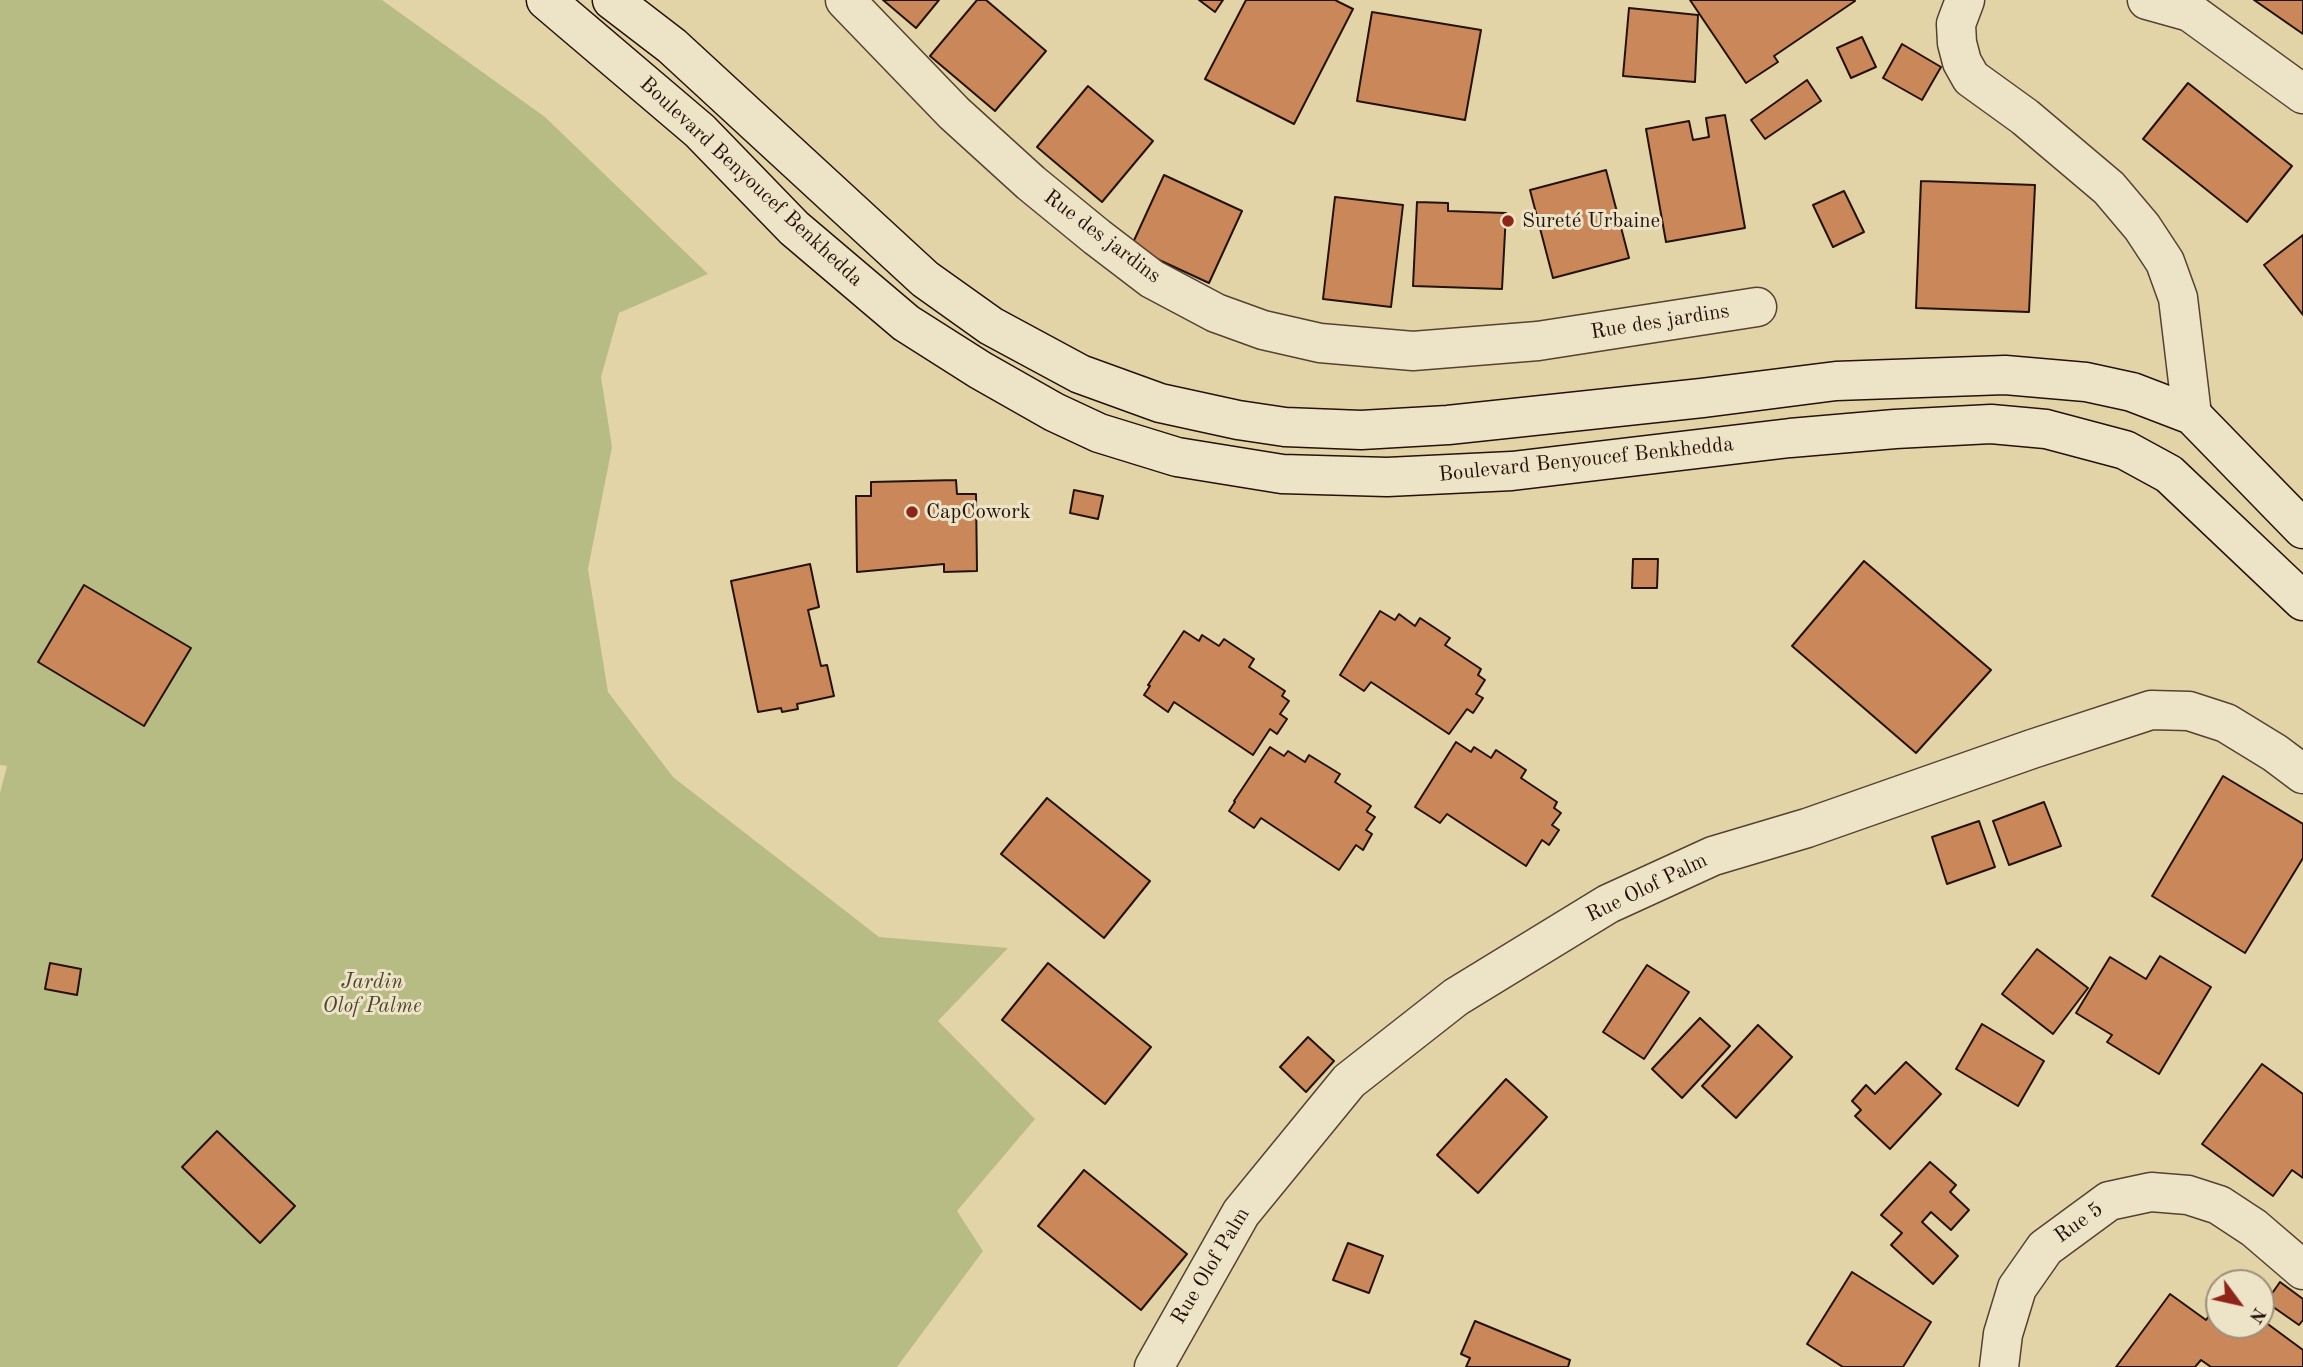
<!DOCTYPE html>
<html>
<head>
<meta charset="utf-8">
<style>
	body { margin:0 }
	#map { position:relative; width:2303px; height:1367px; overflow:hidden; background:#e3d4a8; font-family:"Old Standard TT",serif }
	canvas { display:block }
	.north { position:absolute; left:2205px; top:1269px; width:70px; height:70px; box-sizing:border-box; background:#ede3c6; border:2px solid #9d8f7b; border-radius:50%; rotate:123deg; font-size:19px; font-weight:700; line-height:28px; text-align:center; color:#24120a }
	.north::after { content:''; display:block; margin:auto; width:24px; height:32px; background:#8f2418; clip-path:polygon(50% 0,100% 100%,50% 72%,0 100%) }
</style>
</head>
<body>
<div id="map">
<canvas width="2303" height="1367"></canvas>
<div class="north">N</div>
</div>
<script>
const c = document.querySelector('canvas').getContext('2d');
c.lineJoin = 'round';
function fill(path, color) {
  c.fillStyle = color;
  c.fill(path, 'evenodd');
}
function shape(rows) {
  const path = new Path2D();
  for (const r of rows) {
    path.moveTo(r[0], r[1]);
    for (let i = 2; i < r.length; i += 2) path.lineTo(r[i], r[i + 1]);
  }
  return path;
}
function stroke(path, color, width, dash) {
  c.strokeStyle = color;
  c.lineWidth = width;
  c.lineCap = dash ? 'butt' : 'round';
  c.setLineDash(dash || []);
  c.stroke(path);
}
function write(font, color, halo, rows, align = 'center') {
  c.font = font + ' "Old Standard TT",serif';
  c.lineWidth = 6;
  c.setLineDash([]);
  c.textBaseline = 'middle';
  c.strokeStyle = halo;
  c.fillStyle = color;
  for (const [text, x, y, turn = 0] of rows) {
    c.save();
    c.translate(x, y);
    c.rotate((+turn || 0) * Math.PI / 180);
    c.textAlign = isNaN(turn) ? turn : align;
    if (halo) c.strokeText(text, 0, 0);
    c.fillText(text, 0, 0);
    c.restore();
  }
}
fill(shape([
	[0,0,382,0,545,117,708,274,619,313,601,377,612,447,588,569,608,692,673,777,879,937,1008,948,938,1021,1035,1119,957,1211,983,1251,897,1367,0,1367,0,793,7,766,0,765]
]), '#b7bc85');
const building = shape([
	[883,0,939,0,916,28,883,0],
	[977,0,986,0,1046,51,995,111,930,56,977,0],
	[1199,0,1223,0,1215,12,1199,0],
	[1246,0,1335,0,1353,9,1294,124,1205,79,1246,0],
	[1690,0,1854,0,1855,1,1774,56,1778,62,1746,83,1690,0],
	[2254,0,2303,0,2303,34,2254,0],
	[1629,8,1698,15,1695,82,1623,76,1629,8],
	[1372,12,1481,30,1465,120,1357,101,1372,12],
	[1862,37,1876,67,1851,78,1837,48,1862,37],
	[1902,44,1941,67,1922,100,1883,78,1902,44],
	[1807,80,1821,101,1765,139,1751,120,1807,80],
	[2188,83,2292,166,2247,222,2143,139,2188,83],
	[1088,86,1153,141,1102,202,1037,147,1088,86],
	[1725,115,1745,228,1666,242,1646,129,1689,121,1693,140,1709,137,1706,118,1725,115],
	[1606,170,1629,258,1553,278,1530,190,1606,170],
	[1164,175,1242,211,1209,283,1131,247,1164,175],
	[1921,181,2035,185,2029,312,1916,308,1921,181],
	[1844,191,1864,232,1833,247,1813,205,1844,191],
	[1335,197,1403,205,1391,307,1323,299,1335,197],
	[1417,202,1448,203,1448,211,1506,213,1502,289,1413,286,1417,202],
	[2303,235,2303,315,2264,265,2303,235],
	[956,480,957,494,976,494,977,571,944,572,944,564,857,572,856,496,871,496,871,482,956,480],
	[1074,490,1103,496,1098,519,1070,513,1074,490],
	[1633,559,1658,559,1657,588,1632,588,1633,559],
	[1864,561,1991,670,1916,753,1792,646,1864,561],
	[810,564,819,607,808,610,821,666,827,665,834,696,797,704,798,709,782,712,781,708,758,712,731,581,810,564],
	[84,585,191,648,144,726,38,662,84,585],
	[1380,611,1395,620,1399,614,1415,626,1420,618,1450,638,1445,645,1481,669,1478,675,1485,680,1476,694,1483,698,1473,713,1467,709,1449,734,1371,682,1364,691,1340,675,1380,611],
	[1184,631,1199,641,1202,635,1219,646,1224,639,1254,659,1249,667,1285,691,1282,696,1289,701,1280,714,1287,719,1277,734,1270,729,1253,755,1174,702,1168,712,1144,695,1150,686,1148,685,1184,631],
	[1456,742,1471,752,1474,747,1491,758,1496,750,1526,770,1521,778,1557,802,1554,808,1561,813,1552,825,1559,830,1549,845,1542,840,1526,866,1447,814,1440,823,1415,807,1456,742],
	[1270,747,1284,756,1288,751,1305,762,1309,755,1340,774,1335,782,1371,806,1367,812,1375,817,1366,830,1372,834,1363,850,1356,845,1339,870,1261,818,1254,828,1229,811,1235,802,1234,801,1270,747],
	[2223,776,2303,824,2303,858,2245,953,2152,896,2223,776],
	[1047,798,1150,881,1104,938,1001,854,1047,798],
	[2044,802,2061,846,2009,865,1993,821,2044,802],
	[1979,821,1995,867,1947,884,1932,837,1979,821],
	[2037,949,2088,988,2053,1034,2002,994,2037,949],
	[2160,956,2211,987,2159,1074,2107,1042,2112,1035,2076,1013,2110,957,2146,979,2160,956],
	[50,963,81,969,77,995,45,989,50,963],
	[1048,963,1151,1047,1105,1104,1002,1020,1048,963],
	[1647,965,1689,992,1644,1059,1603,1032,1647,965],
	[1700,1018,1730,1046,1682,1098,1652,1069,1700,1018],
	[1982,1024,2044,1061,2018,1106,1956,1069,1982,1024],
	[1758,1025,1792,1057,1736,1118,1702,1086,1758,1025],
	[1308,1037,1334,1061,1306,1092,1280,1067,1308,1037],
	[1906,1062,1941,1094,1890,1149,1855,1116,1861,1110,1852,1101,1866,1085,1875,1094,1906,1062],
	[2262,1064,2303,1094,2303,1178,2292,1170,2273,1196,2202,1144,2262,1064],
	[1506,1079,1547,1117,1478,1193,1437,1155,1506,1079],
	[217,1131,295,1206,260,1243,182,1167,217,1131],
	[1930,1162,1956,1185,1950,1192,1969,1210,1951,1230,1931,1212,1922,1222,1958,1256,1933,1284,1891,1245,1902,1233,1881,1215,1930,1162],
	[1084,1170,1187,1254,1141,1310,1038,1226,1084,1170],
	[1348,1243,1383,1256,1369,1293,1333,1280,1348,1243],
	[1852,1272,1931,1322,1903,1367,1843,1367,1807,1344,1852,1272],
	[2280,1282,2303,1299,2303,1320,2299,1325,2266,1302,2280,1282],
	[2170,1294,2206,1320,2219,1302,2219,1325,2261,1325,2261,1319,2303,1350,2303,1367,2211,1367,2201,1360,2195,1367,2116,1367,2170,1294],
	[1475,1321,1570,1360,1568,1367,1466,1367,1470,1358,1461,1354,1475,1321]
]);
fill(building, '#ca885a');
stroke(building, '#24120a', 2);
const minor = shape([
	[845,0,954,113,1031,183,1097,237,1152,279,1216,313,1263,330,1320,343,1413,351,1538,341,1757,307],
	[1965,0,1956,24,1957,43,1962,62,1971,78,2025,117,2109,188,2142,227,2165,262,2178,298,2192,415],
	[2147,0,2190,12,2303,94],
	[1154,1367,1241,1213,1349,1081,1456,997,1608,904,1713,856,1807,828,2032,749,2151,710,2189,711,2226,723,2275,753,2303,774],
	[1999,1367,2003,1334,2017,1288,2045,1248,2109,1201,2151,1192,2188,1195,2219,1205,2254,1228,2303,1270]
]);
const secondary = shape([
	[546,0,700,131,794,228,906,323,980,370,1054,412,1099,433,1177,457,1282,474,1387,477,1512,471,1790,438,1895,429,1991,424,2046,429,2125,450,2169,474,2303,601],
	[612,0,672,46,925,279,991,326,1080,374,1160,403,1238,420,1285,427,1361,430,1448,425,1702,398,1836,381,2005,375,2086,382,2132,392,2192,415,2303,529]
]);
stroke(minor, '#544232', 41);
stroke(secondary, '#24120a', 41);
stroke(minor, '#ede3c6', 38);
stroke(secondary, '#ede3c6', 38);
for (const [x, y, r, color] of [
	[1508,221,7,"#8f2418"],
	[912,512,7,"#8f2418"]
]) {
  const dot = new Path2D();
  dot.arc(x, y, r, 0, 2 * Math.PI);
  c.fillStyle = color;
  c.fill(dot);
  stroke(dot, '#ede3c6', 2.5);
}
write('21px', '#24120a', '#ede3c6', [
	["Boulevard Benyoucef Benkhedda",751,182,43],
	["Rue des jardins",1102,237,37],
	["Rue des jardins",1660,322,-9],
	["Boulevard Benyoucef Benkhedda",1586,460,-6],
	["Rue Olof Palm",1647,888,-26],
	["Rue 5",2079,1223,-36],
	["Rue Olof Palm",1211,1266,-59]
]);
write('21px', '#24120a', '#ede3c6', [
	["Sureté Urbaine",1522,221],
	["CapCowork",926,512]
], 'left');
write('italic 21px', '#50452f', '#ede3c6', [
	["Jardin",372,982],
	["Olof Palme",372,1006]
]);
</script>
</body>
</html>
